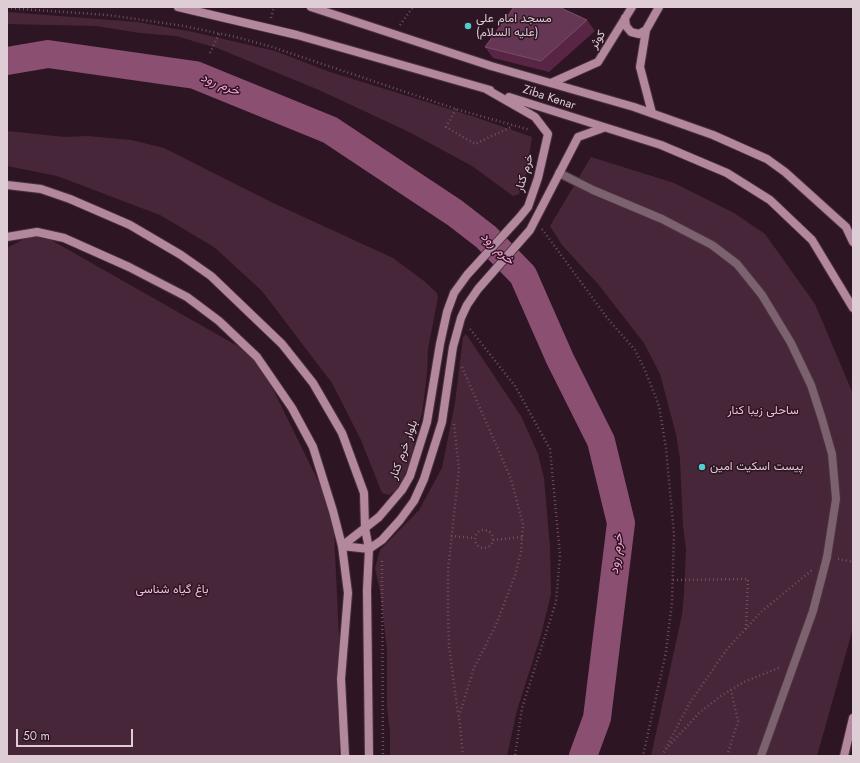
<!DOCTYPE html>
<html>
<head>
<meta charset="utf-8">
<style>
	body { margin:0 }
	#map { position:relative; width:860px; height:763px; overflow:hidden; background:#2e1523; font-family:Jost,sans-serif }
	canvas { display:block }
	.frame { position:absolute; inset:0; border:8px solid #decdd5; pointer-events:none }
	.scale { position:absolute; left:16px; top:729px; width:117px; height:18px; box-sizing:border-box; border:2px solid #decdd5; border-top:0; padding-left:5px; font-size:12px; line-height:14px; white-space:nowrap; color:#decdd5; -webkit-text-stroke:3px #2e1523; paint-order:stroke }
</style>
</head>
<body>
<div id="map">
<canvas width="860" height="763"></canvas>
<div class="frame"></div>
<div class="scale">50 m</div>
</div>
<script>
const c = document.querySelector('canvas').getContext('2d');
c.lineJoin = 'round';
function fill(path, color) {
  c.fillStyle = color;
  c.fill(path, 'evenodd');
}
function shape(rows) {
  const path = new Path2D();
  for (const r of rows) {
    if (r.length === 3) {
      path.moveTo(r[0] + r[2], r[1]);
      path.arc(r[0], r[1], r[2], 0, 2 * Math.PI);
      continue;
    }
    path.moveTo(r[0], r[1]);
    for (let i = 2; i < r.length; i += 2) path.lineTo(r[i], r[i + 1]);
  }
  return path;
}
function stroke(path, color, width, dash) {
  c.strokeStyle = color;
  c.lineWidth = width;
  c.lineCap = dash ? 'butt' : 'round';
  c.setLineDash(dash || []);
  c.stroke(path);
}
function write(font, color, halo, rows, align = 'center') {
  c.font = font + ' Jost,Vazirmatn,sans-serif';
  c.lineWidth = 3;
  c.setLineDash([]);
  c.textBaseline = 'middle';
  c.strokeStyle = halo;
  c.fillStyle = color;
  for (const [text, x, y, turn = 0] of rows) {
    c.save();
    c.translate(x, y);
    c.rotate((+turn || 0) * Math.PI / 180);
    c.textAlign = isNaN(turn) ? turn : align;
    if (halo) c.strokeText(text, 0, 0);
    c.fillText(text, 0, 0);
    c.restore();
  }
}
fill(shape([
	[7,12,137,22,193,32,275,51,330,72,475,117,532,137,526,175,519,194,513,196,472,166,409,132,319,90,217,48,176,36,140,33,96,26,7,24],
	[7,131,65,137,88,136,131,140,164,148,271,202,393,258,424,281,437,293,438,297,428,349,427,374,422,414,416,431,412,457,402,481,395,491,389,495,382,493,361,440,332,383,262,291,214,247,160,215,57,176,7,166],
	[591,157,674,183,734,213,765,234,815,304,853,394,853,628,817,756,651,756,682,615,684,593,686,549,683,526,680,459,676,434,660,374,644,343,598,284,562,245,550,226],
	[37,232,257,357,333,511,341,679,339,756,7,756,7,248],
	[466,334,521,416,538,454,544,478,550,548,551,594,541,635,517,710,507,756,390,756,390,732,387,707,387,649,380,591,375,568,380,550,419,510,442,468,455,403,463,337]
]), '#482639');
stroke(shape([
	[7,61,48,54,195,75,330,130,455,213,486,237,523,275,560,359,601,441,621,523,597,718,583,756]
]), '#8b4f71', 28);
const pedestrian = shape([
	[559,173,593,190,662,219,712,245,737,264,762,295,791,343,811,385,822,419,832,454,836,499,827,557,813,611,761,756]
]);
const secondary = shape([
	[178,7,297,35,490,90],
	[311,7,491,66,634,107,713,135,767,159,785,172,846,227,853,242],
	[625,18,626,26,631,32,639,34,646,30],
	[551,83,598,62,632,7],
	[509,97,661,145,727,173,770,200,812,240,853,308],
	[652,113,640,67,646,30,659,7],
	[7,185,41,189,70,199,130,225,181,255,211,276,282,344,313,383,342,433,364,493,365,528,369,549,342,546,333,511,313,447,292,408,257,357,219,321,187,297,129,267,64,238,37,232,7,237],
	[345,756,341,679,348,593,342,546,379,517,402,490,410,476,427,422,440,344,447,312,454,293,467,275,519,218,528,207,538,178,548,134,535,117,486,89],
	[369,756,367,590,369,549,382,540,400,520,414,501,424,479,442,422,453,347,461,318,467,305,478,289,530,230,578,137,603,128],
	[844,756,853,718]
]);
stroke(pedestrian, '#4a323f', 10);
stroke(secondary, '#4a323f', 10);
stroke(shape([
	[7,8,108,15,184,26,236,37,272,47,456,109,530,130],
	[271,18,274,7],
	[400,25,413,7],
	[210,53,219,34],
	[456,109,446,127,475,144,513,126],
	[542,229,608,319,635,350,645,370,659,406,666,448,674,534,672,602,666,652,643,756],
	[470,329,515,386,550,449,560,555,556,602,522,708,515,756],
	[462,367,511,479,523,524,521,552,515,575,496,625,474,668,459,716,463,756],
	[454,424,459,469,448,571,448,616,449,646,458,714],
	[484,539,9],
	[451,536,474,538],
	[493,540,522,537],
	[838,559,853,562],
	[382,561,383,756],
	[673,580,748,579,746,629],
	[666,749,699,713,721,696,744,682,781,667],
	[662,756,689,704,727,649,761,612,812,570],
	[727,756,738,721,731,690]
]), '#69535f', 2.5, [1, 3]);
stroke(pedestrian, '#7c616f', 8);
stroke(secondary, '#b3879e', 8);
fill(shape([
	[587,20,595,31,549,72,493,58,485,47]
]), '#582544');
const building = shape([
	[514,7,559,7,587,20,541,61,485,47,514,7]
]);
fill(building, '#663754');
stroke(building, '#794e68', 1);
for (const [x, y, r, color] of [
	[468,26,4,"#52cdce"],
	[702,467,4,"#52cdce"]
]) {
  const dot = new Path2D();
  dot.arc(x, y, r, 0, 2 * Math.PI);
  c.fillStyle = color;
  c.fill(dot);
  stroke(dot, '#2e1523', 1.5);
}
write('12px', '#decdd5', '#2e1523', [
	["مسجد امام علی",476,19],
	["(علیه السلام)",476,33],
	["پیست اسکیت امین",710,467]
], 'left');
write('12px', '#decdd5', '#2e1523', [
	["کوثر",598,40,-58],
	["Ziba Kenar",549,98,18],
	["خرم کنار",525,173,-74],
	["بلوار خرم کنار",404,450,-70]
]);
write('12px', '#f5bedb', '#2e1523', [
	["ساحلی زیبا کنار",763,411],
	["باغ گیاه شناسی",172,590]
]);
write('italic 13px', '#faa2d3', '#2e1523', [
	["خرم رود",220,85,22],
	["خرم رود",497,249,44],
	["خرم رود",617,554,-83]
]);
</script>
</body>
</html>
